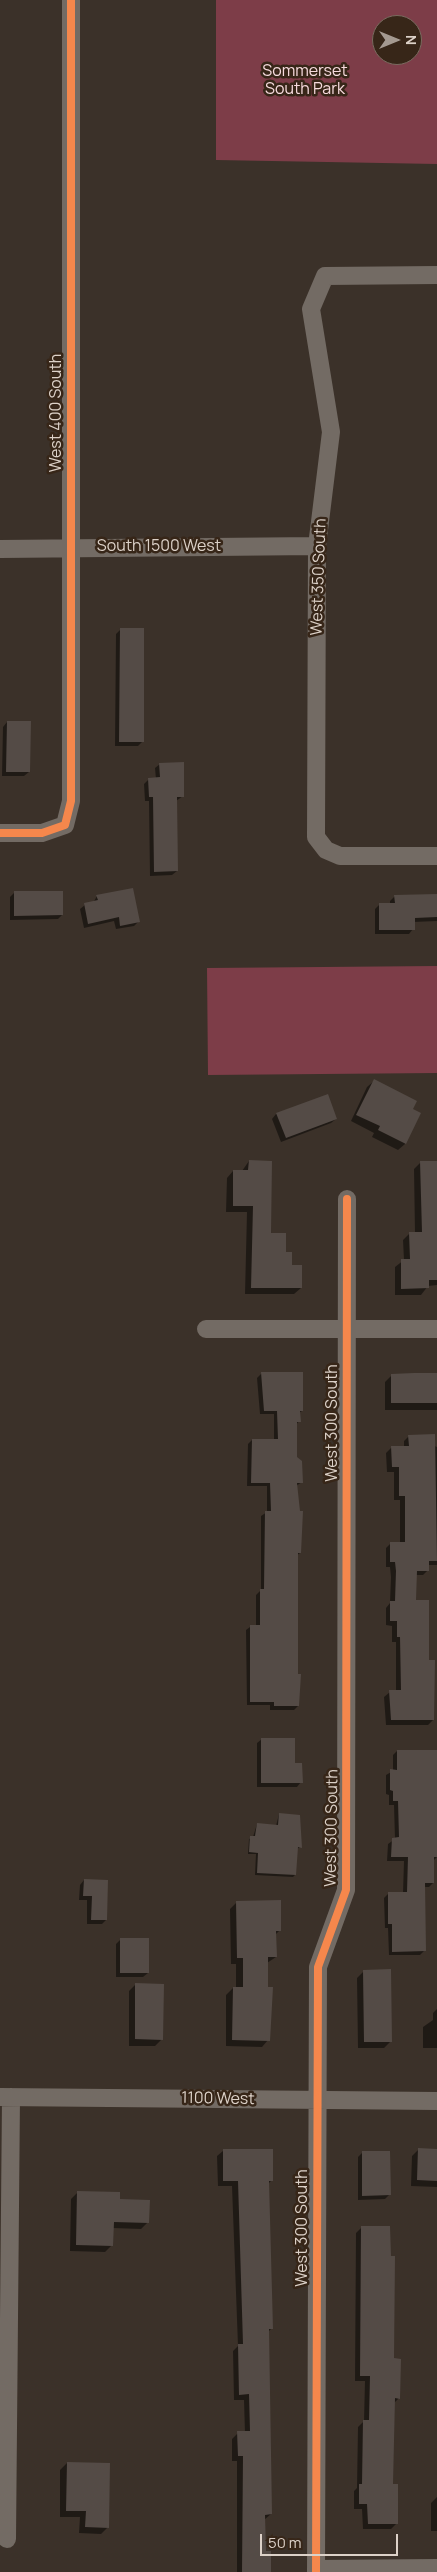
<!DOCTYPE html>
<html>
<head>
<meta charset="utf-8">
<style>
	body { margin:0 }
	#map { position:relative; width:437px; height:2572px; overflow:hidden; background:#3b3129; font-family:Manrope,sans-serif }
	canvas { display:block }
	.north { position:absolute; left:372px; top:15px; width:50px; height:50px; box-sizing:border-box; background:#372618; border:1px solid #796a5e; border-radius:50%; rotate:90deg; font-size:14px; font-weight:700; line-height:20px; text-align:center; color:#dcd1c8 }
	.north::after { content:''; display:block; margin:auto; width:18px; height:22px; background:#a49990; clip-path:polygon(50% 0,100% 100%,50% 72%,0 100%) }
	.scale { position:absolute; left:260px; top:2534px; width:138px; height:22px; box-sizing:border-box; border:2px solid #dcd1c8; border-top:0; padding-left:6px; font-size:15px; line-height:18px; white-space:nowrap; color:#dcd1c8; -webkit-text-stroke:4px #372618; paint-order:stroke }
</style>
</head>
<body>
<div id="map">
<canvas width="437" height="2572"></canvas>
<div class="north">N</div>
<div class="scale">50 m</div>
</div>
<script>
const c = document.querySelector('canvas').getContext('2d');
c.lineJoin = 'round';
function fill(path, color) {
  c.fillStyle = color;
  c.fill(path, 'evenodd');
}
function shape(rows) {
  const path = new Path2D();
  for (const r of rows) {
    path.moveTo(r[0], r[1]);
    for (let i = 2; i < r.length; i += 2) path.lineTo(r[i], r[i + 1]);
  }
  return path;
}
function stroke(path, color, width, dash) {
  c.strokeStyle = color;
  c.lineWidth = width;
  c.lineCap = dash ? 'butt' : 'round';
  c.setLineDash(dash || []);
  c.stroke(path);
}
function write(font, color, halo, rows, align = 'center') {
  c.font = font + ' Manrope,sans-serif';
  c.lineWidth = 5;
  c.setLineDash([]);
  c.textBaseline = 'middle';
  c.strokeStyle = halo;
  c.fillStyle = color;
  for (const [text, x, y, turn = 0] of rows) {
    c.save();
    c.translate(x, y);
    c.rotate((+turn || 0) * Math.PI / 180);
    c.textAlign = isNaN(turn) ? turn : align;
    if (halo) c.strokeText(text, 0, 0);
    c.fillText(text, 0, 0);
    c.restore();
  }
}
fill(shape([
	[216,0,437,0,437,164,216,160],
	[382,25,412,25,412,55,382,55],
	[437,966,437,1073,208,1075,207,968]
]), '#7d3d48');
fill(shape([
	[121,629,142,742,138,746,115,746,116,634],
	[7,722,29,772,24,776,2,776,3,727],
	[160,764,183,796,176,801,177,871,172,875,150,876,149,801,145,801,144,784,149,779,156,779,155,768],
	[14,893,62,915,58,919,10,920,10,897],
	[97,896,139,921,134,926,116,929,114,921,84,928,80,909,85,905,93,903],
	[395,896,437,896,437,921,413,922,413,929,409,934,375,934,375,909,380,904,390,904,390,901],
	[374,1081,411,1110,420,1114,405,1144,398,1150,372,1137,374,1133,351,1121,367,1087],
	[327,1095,336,1119,331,1123,281,1142,272,1119,276,1114],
	[249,1161,270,1234,285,1253,301,1288,294,1294,245,1294,247,1212,226,1212,227,1178,233,1171,242,1171],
	[421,1162,437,1162,437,1285,428,1286,421,1295,395,1295,395,1267,404,1260,403,1240,410,1233,415,1233,414,1169],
	[302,1373,302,1411,299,1413,299,1421,296,1425,296,1458,302,1482,296,1486,300,1553,296,1556,298,1706,294,1710,270,1710,270,1705,247,1705,246,1630,250,1627,256,1627,256,1595,261,1590,261,1516,267,1512,267,1486,247,1486,248,1444,252,1440,274,1440,274,1414,260,1414,257,1378,261,1374],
	[392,1375,437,1375,437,1410,385,1410,385,1382],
	[409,1436,437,1447,437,1565,428,1565,428,1570,423,1575,415,1575,415,1601,428,1661,433,1720,428,1725,386,1725,384,1697,390,1692,396,1691,396,1642,392,1642,392,1626,386,1625,386,1608,390,1603,391,1577,390,1567,386,1567,386,1548,391,1543,400,1543,400,1500,394,1500,394,1472,387,1472,386,1453,391,1448,404,1447,404,1441],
	[262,1739,294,1764,301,1782,297,1787,257,1787,257,1743],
	[397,1751,437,1751,437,1857,433,1861,433,1883,429,1887,423,1887,424,1951,420,1955,389,1955,388,1928,385,1928,384,1898,388,1894,403,1893,404,1861,387,1861,388,1844,395,1839,394,1805,389,1805,389,1795,386,1794,386,1775,393,1771,393,1755],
	[279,1814,300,1847,297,1849,295,1875,293,1877,255,1875,256,1854,248,1854,249,1839,253,1837,257,1824,276,1826],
	[84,1880,106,1920,102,1924,87,1924,87,1900,79,1900,80,1885],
	[237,1902,280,1930,275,1935,276,1957,267,1963,268,2040,262,2047,226,2046,226,1995,233,1988,236,1988,236,1964,231,1964,230,1909],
	[121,1939,148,1973,143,1977,116,1977,116,1944],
	[364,1971,391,2041,384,2048,358,2048,357,1978],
	[136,1984,162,2039,155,2046,129,2046,129,1991],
	[437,2009,437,2048,423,2048,423,2027,433,2020,433,2013],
	[419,2149,437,2150,437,2187,411,2186,412,2156],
	[223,2151,272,2180,268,2184,272,2328,268,2332,271,2514,264,2520,265,2553,270,2572,237,2572,237,2461,232,2461,232,2439,238,2433,245,2433,244,2400,234,2400,233,2351,238,2346,232,2186,218,2186,217,2156],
	[362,2153,389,2195,385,2199,358,2200,358,2157],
	[78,2192,119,2200,148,2222,141,2229,113,2228,112,2245,105,2252,70,2251,71,2199],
	[362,2227,392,2360,399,2398,393,2404,392,2485,397,2523,391,2529,363,2529,362,2509,354,2509,354,2491,357,2488,358,2427,364,2421,365,2381,355,2381,356,2233],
	[67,2463,108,2527,101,2534,79,2533,80,2517,60,2517,60,2470],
	[437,2497,437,2531,431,2531,431,2503]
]), '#0007');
fill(shape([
	[120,628,144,628,144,742,119,742],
	[7,721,31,721,30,772,6,772],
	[184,762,184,797,177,797,178,871,154,872,153,797,149,797,148,778,160,777,159,763],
	[133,888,140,922,120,926,119,917,88,924,84,903,98,900,96,895],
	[14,891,63,891,63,915,14,916],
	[437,894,437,917,415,918,415,930,379,930,379,903,395,903,394,895],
	[374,1079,417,1101,413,1109,421,1113,406,1144,378,1130,380,1126,356,1115],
	[328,1094,337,1119,286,1138,276,1113],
	[249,1160,272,1161,271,1233,286,1233,286,1252,292,1252,292,1265,302,1265,302,1288,251,1288,253,1206,233,1206,233,1170,248,1170],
	[420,1161,437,1161,437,1280,429,1280,429,1288,401,1289,401,1259,410,1259,409,1232,422,1232],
	[261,1372,303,1372,303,1411,300,1411,301,1422,297,1422,297,1457,302,1461,303,1483,297,1483,300,1511,303,1511,301,1553,298,1553,298,1674,301,1674,299,1706,274,1706,274,1702,250,1702,250,1625,260,1625,260,1589,264,1589,265,1511,271,1511,270,1483,251,1483,252,1439,278,1439,277,1411,264,1411],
	[414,1373,437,1373,437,1403,391,1403,391,1374],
	[435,1434,437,1561,429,1561,429,1571,417,1571,416,1600,429,1600,429,1660,435,1660,434,1720,391,1720,389,1690,401,1690,400,1637,397,1637,397,1621,390,1621,390,1601,395,1601,396,1571,395,1562,390,1562,390,1542,405,1542,405,1496,399,1496,399,1467,392,1467,391,1446,409,1446,408,1435],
	[261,1738,295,1738,295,1763,302,1763,303,1783,261,1783],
	[397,1750,437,1750,437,1857,434,1857,434,1883,425,1883,426,1951,392,1952,392,1924,388,1924,388,1892,407,1892,408,1857,391,1857,392,1838,399,1837,398,1801,393,1801,393,1791,390,1790,390,1769,397,1770],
	[279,1813,300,1815,302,1848,298,1847,296,1875,257,1873,258,1853,249,1852,250,1836,255,1836,257,1823,278,1825],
	[84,1879,108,1880,107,1920,91,1920,92,1896,83,1896],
	[281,1900,281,1931,276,1931,277,1957,268,1957,268,1987,273,1987,270,2041,232,2040,233,1987,243,1987,243,1958,237,1958,236,1901],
	[120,1938,149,1938,149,1973,120,1973],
	[391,1969,392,2042,364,2042,363,1970],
	[135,1983,164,1984,163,2040,135,2039],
	[418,2148,437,2149,437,2181,417,2180],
	[223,2149,273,2149,273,2181,269,2181,273,2329,269,2329,272,2514,265,2515,266,2551,271,2551,271,2572,242,2572,243,2456,238,2456,237,2431,250,2431,249,2394,239,2395,238,2344,243,2344,238,2181,223,2181],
	[362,2151,390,2151,391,2195,362,2196],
	[77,2191,120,2192,120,2199,150,2200,149,2223,114,2222,113,2246,76,2245],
	[361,2226,390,2226,391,2256,395,2256,394,2358,401,2359,400,2399,395,2398,393,2484,398,2484,398,2524,368,2524,367,2504,359,2504,359,2484,362,2484,363,2420,369,2420,370,2376,360,2376],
	[67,2462,110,2463,109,2528,85,2527,86,2511,66,2511]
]), '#544b46');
stroke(shape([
	[437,275,325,276,311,309,331,432,317,546,316,837,326,850,340,856,437,856],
	[0,549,317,546],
	[0,833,42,833,65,825,71,801,71,0],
	[206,1329,437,1329],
	[0,2097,437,2101],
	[7,2539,11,2097],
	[316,2569,437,2568],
	[316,2572,318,1967,346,1890,347,1199]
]), '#736b64', 18);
stroke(shape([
	[0,833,42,833,65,825,71,801,71,0],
	[316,2572,318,1967,346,1890,347,1199]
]), '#f5874c', 8);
write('16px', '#f6dadd', '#372618', [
	["Sommerset",305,72],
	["South Park",305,90]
]);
write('16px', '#dcd1c8', '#372618', [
	["West 400 South",57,413,-90],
	["South 1500 West",159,547],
	["West 350 South",319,577,-88],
	["West 300 South",333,1423,-90],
	["West 300 South",332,1828,-89],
	["1100 West",218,2099,1],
	["West 300 South",303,2228,-90]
]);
</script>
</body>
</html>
